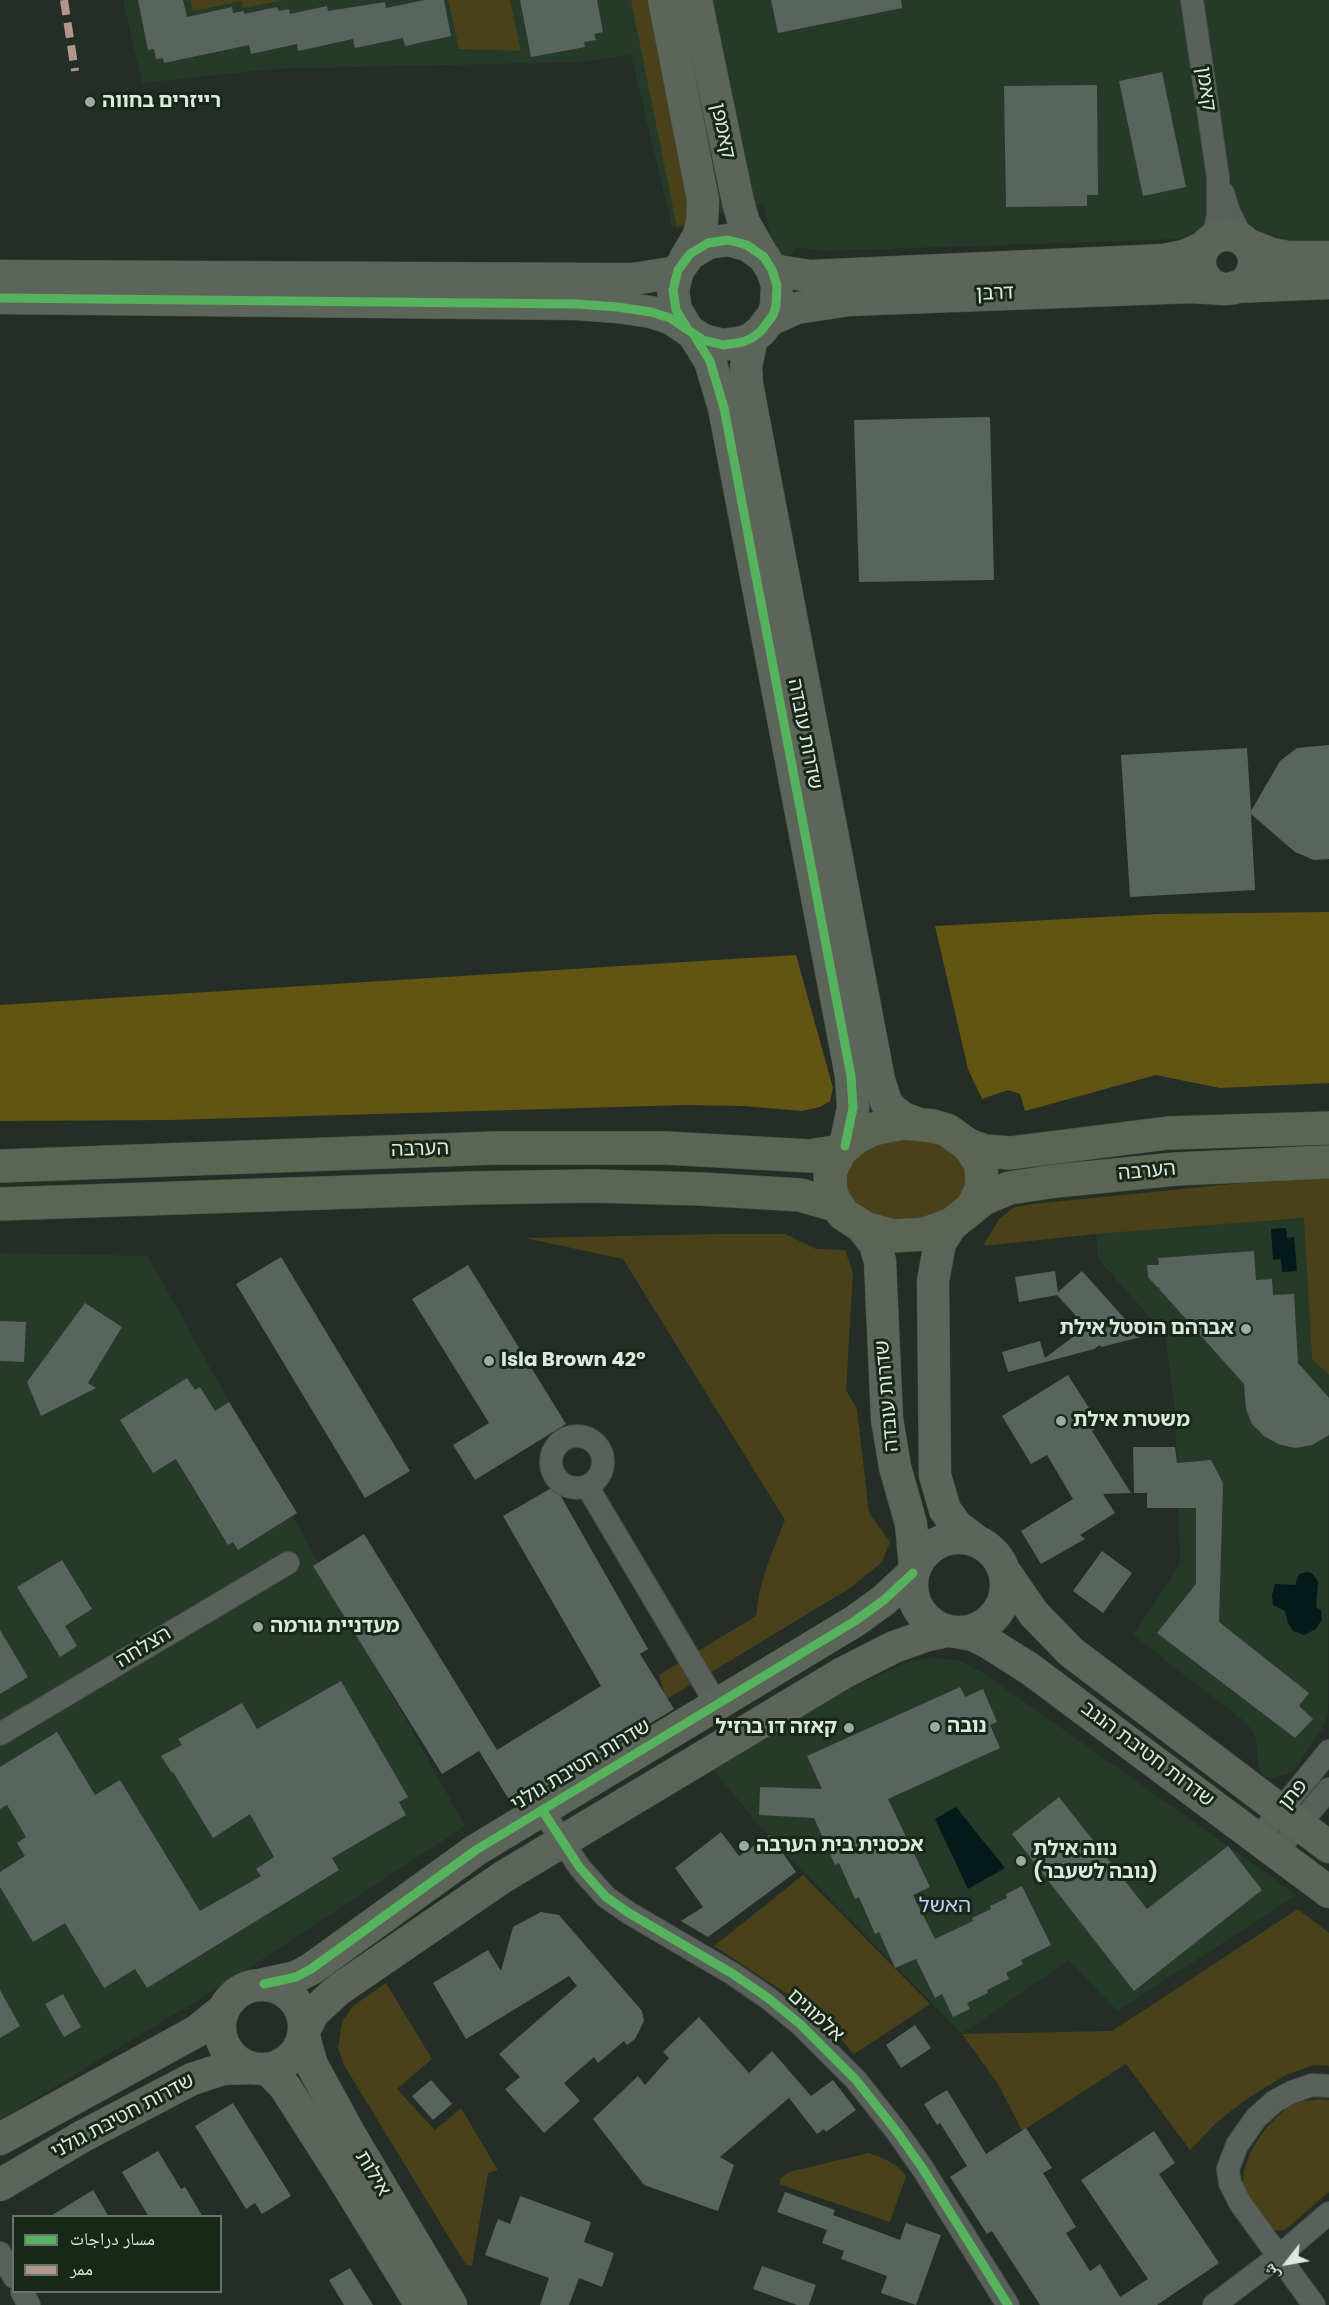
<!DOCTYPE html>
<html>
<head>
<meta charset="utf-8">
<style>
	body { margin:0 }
	#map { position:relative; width:1329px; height:2305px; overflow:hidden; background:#252e26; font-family:Poppins,"Noto Naskh Arabic",sans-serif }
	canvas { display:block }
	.legend { position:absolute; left:12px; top:2215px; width:210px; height:78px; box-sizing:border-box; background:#172819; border:2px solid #677568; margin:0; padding:8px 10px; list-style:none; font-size:18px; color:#dee9de }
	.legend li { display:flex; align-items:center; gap:12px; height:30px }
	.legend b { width:30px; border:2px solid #677568 }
	.north { position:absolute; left:1257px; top:2233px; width:60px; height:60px; -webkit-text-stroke:4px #172819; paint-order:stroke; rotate:239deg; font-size:16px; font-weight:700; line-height:24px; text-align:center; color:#dee9de }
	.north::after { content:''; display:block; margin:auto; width:21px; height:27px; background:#dee9de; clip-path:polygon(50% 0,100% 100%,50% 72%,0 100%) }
</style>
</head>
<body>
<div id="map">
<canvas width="1329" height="2305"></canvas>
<ul class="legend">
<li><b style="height:8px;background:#56b35d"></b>مسار دراجات</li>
<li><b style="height:8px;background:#b2968c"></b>ممر</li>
</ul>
<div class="north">ش</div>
</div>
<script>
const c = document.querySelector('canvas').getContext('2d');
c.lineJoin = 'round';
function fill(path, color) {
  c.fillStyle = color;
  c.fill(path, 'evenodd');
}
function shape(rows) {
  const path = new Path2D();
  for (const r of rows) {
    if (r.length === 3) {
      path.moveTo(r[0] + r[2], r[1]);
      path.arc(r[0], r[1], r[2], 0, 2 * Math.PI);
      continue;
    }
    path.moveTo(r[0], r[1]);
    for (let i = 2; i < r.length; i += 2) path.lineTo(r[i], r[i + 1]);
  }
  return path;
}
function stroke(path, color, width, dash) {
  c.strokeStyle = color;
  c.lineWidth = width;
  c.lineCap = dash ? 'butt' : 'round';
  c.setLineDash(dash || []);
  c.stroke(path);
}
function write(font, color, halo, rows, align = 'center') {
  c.font = font + ' Poppins,"Noto Sans Hebrew",sans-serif';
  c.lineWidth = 6;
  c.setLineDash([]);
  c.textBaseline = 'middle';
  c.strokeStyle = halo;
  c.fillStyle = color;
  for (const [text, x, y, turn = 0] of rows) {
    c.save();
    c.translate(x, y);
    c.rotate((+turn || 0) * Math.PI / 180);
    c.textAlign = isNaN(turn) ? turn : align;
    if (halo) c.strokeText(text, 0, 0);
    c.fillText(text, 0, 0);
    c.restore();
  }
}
fill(shape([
	[123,0,1329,0,1329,241,1285,243,1238,237,825,251,797,247,778,269,763,203,672,227,631,55,579,62,272,69,142,83],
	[1305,1218,1312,1359,1329,1375,1328,1711,1324,1726,1294,1770,1288,1774,1272,1778,1265,1777,1262,1774,1258,1766,1256,1738,1252,1730,1244,1721,1133,1635,1180,1564,1175,1410,1165,1334,1098,1259,1096,1234],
	[0,1253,148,1256,465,1826,226,1983,0,2120],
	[932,1658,958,1660,982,1672,1297,1895,1117,2011,1069,1960,962,2034,760,1827,714,1770,830,1698,897,1667,912,1661]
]), '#253a28');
fill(shape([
	[190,0,285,0,243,8,242,1,193,11],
	[448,0,510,0,521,51,459,49],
	[631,0,654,0,693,194,689,218,684,224,677,228],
	[904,1137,941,1143,964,1161,969,1184,954,1206,922,1220,882,1220,853,1204,843,1183,846,1167,867,1147],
	[1329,1179,1329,1375,1312,1359,1304,1218,1096,1234,983,1246,999,1219,1013,1208,1032,1204,1242,1183],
	[717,1234,785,1234,816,1249,845,1250,853,1273,846,1390,857,1409,869,1513,890,1542,882,1562,850,1588,659,1704,665,1696,659,1675,756,1616,759,1593,769,1560,785,1520,623,1259,525,1238],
	[803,1875,930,2004,854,2054,832,2028,804,2005,714,1946],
	[1298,1909,1329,1933,1329,2066,1314,2065,1286,2075,1248,2098,1217,2122,1190,2150,1126,2064,1022,2131,998,2084,962,2034,1112,2031],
	[386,1983,432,2059,397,2089,435,2130,461,2108,498,2170,488,2173,472,2266,466,2265,344,2065,338,2048,342,2022,353,2006],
	[1323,2099,1329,2100,1329,2192,1285,2230,1277,2231,1271,2228,1248,2195,1243,2184,1244,2170,1252,2149,1266,2128,1286,2108,1303,2101],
	[868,2153,883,2158,898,2167,906,2176,890,2222,779,2184,781,2178,789,2172]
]), '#484119');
fill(shape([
	[1329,912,1329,1083,1220,1088,1156,1075,1025,1111,1020,1094,1008,1090,982,1099,968,1069,935,926,1159,914],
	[796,955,833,1088,830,1101,820,1107,802,1111,743,1106,685,1105,169,1120,0,1121,0,1005]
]), '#625513');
fill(shape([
	[1286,1228,1287,1238,1294,1237,1297,1271,1282,1272,1281,1259,1273,1260,1271,1229],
	[1308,1572,1313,1574,1318,1582,1316,1607,1321,1610,1322,1619,1316,1629,1304,1635,1293,1631,1288,1623,1285,1611,1273,1605,1272,1595,1275,1584,1295,1585,1299,1574],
	[956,1807,1005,1868,968,1889,935,1819]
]), '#031a1a');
fill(shape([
	[138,0,183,0,187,17,232,7,233,13,244,11,244,14,277,7,279,11,289,9,290,14,327,6,328,11,385,2,386,8,425,0,444,0,451,36,405,46,403,38,355,48,353,39,298,51,297,44,251,54,249,45,164,63,163,58,156,59,154,49,148,50],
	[520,0,597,0,603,32,594,34,596,40,584,42,585,47,531,57],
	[771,0,901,0,902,8,778,33],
	[1162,72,1186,187,1143,196,1119,81],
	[1097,85,1098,195,1087,195,1087,206,1006,207,1004,86],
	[990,417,994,580,859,582,854,420],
	[1329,745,1329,859,1314,860,1295,852,1251,814,1255,890,1130,897,1121,755,1247,748,1251,811,1280,761,1297,748],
	[1254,1251,1256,1280,1272,1279,1273,1295,1294,1294,1298,1363,1329,1398,1329,1435,1312,1445,1295,1448,1278,1444,1264,1436,1252,1424,1246,1409,1244,1384,1160,1290,1159,1287,1157,1287,1148,1277,1147,1265,1159,1265,1158,1258],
	[281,1257,410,1471,365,1498,236,1284],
	[468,1265,566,1424,475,1480,453,1445,489,1423,412,1299],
	[1055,1271,1058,1292,1082,1271,1141,1337,1101,1347,1100,1345,1094,1349,1008,1372,1002,1352,1040,1341,1045,1358,1086,1327,1057,1295,1019,1302,1015,1277],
	[85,1303,122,1327,88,1383,96,1388,41,1416,27,1382],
	[0,1321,26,1322,24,1362,0,1361],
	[1068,1375,1094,1416,1089,1419,1095,1429,1092,1431,1131,1493,1103,1494,1115,1513,1080,1535,1085,1539,1041,1564,1021,1531,1073,1499,1047,1455,1031,1464,1002,1416],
	[187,1378,195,1390,200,1387,215,1411,229,1402,297,1513,238,1550,233,1542,228,1545,176,1459,153,1473,120,1420],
	[1133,1447,1175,1447,1177,1463,1211,1460,1223,1483,1219,1622,1309,1693,1299,1706,1313,1719,1295,1738,1157,1633,1196,1584,1196,1508,1147,1508,1147,1493,1134,1493],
	[555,1486,648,1649,640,1654,674,1709,513,1806,479,1751,442,1774,313,1566,364,1534,497,1750,601,1686,503,1516],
	[1102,1551,1132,1573,1103,1613,1073,1591],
	[62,1560,92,1609,65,1626,77,1646,60,1657,17,1587],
	[0,1630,28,1677,0,1694],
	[341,1681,408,1797,399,1802,406,1815,332,1858,339,1870,147,1988,135,1969,104,1988,65,1923,33,1942,0,1887,0,1872,25,1856,17,1843,26,1837,7,1805,0,1809,0,1767,57,1732,95,1795,120,1780,200,1911,261,1876,256,1869,274,1857,250,1814,213,1838,173,1772,172,1773,161,1756,182,1745,178,1739,242,1703,257,1729],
	[960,1687,965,1697,983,1689,997,1722,990,1725,1000,1748,888,1799,930,1887,913,1895,935,1939,973,1921,972,1918,991,1909,990,1906,1007,1898,1006,1894,1022,1886,1051,1945,1021,1960,1023,1964,1006,1973,1009,1979,987,1990,988,1993,967,2003,970,2009,953,2017,942,1994,935,1998,916,1959,895,1968,879,1932,875,1934,859,1897,855,1899,839,1863,835,1865,814,1818,759,1815,760,1787,822,1789,807,1756],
	[1059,1797,1147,1909,1228,1846,1262,1890,1134,1991,1012,1834],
	[721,1832,739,1856,770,1835,796,1872,708,1937,681,1921,703,1907,675,1868],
	[541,1912,559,1915,642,2011,644,2021,635,2039,627,2045,624,2041,598,2063,594,2057,564,2083,580,2101,544,2133,505,2089,520,2077,499,2054,577,1986,569,1976,466,2039,433,1983,488,1950,501,1971,513,1927],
	[0,1990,20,2026,0,2038],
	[63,1994,81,2027,64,2037,45,2004],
	[699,2017,749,2073,772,2051,811,2096,833,2080,856,2110,826,2132,824,2129,817,2134,789,2098,720,2157,734,2165,718,2211,644,2185,593,2119,638,2076,645,2085,669,2058,663,2052],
	[915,2025,931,2048,901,2068,886,2045],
	[431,2080,452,2104,433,2120,412,2096],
	[947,2090,986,2154,1026,2128,1052,2168,1043,2173,1076,2227,1066,2233,1090,2271,1100,2264,1120,2297,1148,2279,1081,2180,1154,2131,1175,2163,1159,2174,1219,2263,1157,2305,1040,2305,992,2231,987,2234,950,2177,967,2166,940,2123,937,2125,924,2104],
	[233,2103,291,2196,262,2214,255,2203,246,2209,195,2126],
	[158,2151,181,2189,185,2187,203,2217,149,2217,122,2172],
	[93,2190,109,2217,49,2217],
	[785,2192,835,2210,833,2215,900,2240,906,2223,941,2235,916,2305,881,2293,887,2276,841,2259,844,2251,822,2243,827,2230,777,2212],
	[520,2196,591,2222,584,2242,614,2253,602,2287,579,2278,569,2305,540,2305,549,2278,485,2255,498,2219,510,2224],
	[762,2266,816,2285,809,2305,797,2305,753,2289],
	[350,2268,373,2305,344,2305,329,2280]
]), '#5a645e');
const street = shape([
	[1192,0,1218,177,1218,216,1215,229,1209,241],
	[1223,193,1229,212,1243,240],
	[577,1462,26],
	[587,1486,717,1705],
	[0,1734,288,1563],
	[542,1810,580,1868,606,1897,629,1913,733,1974,768,1998,800,2024,856,2080,897,2132,923,2169,1008,2305],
	[1258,1838,1329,1751],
	[1276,1852,1329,1789],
	[0,2253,14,2277],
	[22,2292,29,2305],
	[1214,2305,1279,2256,1329,2213],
	[1314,2305,1240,2203,1230,2183,1228,2169,1237,2145,1256,2118,1275,2101,1292,2092,1312,2085,1329,2086]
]);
const secondary = shape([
	[664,0,703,200,702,223,698,237,685,259],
	[696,0,738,202,744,223,763,256],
	[1227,262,27],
	[1247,244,1272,254,1288,257,1329,257],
	[772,270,810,276,1164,260,1184,256,1204,247],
	[0,276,607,279,633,279,677,272],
	[1235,287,1329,283],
	[0,298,576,304,617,307,651,312,670,318,703,340,723,345,743,342,752,338,761,331,773,315,776,306,777,285,772,270,764,257,747,245,728,240,708,243,690,254,678,270,673,290,676,310,687,328],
	[770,320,797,308,849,300,1192,287,1223,289],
	[694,335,710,361,724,408,851,1076,853,1108,845,1146],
	[752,338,746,367,747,384,879,1080,886,1102,892,1110,903,1118,919,1124],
	[952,1224,940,1243,933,1281,935,1475,945,1510,957,1526,978,1542],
	[861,1226,875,1244,880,1261,887,1419,895,1467,911,1524,915,1568],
	[959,1585,47],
	[1003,1569,1034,1614,1071,1652,1329,1847],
	[956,1632,973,1635,989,1643,1030,1669,1329,1892],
	[264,1984,296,1977,311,1969,476,1850,855,1621,884,1600,913,1573],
	[262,2027,42],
	[305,2029,313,2013,338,1990,503,1877,843,1673,894,1647,928,1635,947,1631],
	[304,2037,312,2065,349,2133,451,2305],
	[268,2069,285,2087,342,2176,421,2305],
	[0,2139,197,2031,224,2009],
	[0,2185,83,2136,192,2079,223,2069,252,2068]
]);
const highway = shape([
	[903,1123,933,1126,947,1130,968,1145,981,1164,982,1187,972,1208,952,1224,925,1234,893,1236,865,1228,843,1214,831,1194,830,1172,840,1151,857,1137,873,1129,903,1123],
	[968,1145,985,1151,1010,1153,1168,1133,1329,1128],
	[0,1166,495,1148,666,1148,810,1156,840,1151],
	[0,1204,470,1188,593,1186,701,1189,800,1195,836,1205],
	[972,1208,983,1199,1009,1188,1056,1181,1176,1169,1329,1162]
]);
stroke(street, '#444c45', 24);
stroke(secondary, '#444c45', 33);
stroke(highway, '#444c45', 34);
stroke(street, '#59615a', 22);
stroke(secondary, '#5d655a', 32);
stroke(highway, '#5c6552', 33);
stroke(shape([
	[64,0,75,71]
]), '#b2968c', 8, [15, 8]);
stroke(shape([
	[0,298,576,304,617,307,651,312,670,318,703,340,723,345,743,342,752,338,761,331,773,315,776,306,777,285,772,270,764,257,747,245,728,240,708,243,690,254,678,270,673,290,676,310,687,328],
	[694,335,710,361,724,408,851,1076,853,1108,845,1146],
	[542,1810,580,1868,606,1897,629,1913,733,1974,768,1998,800,2024,856,2080,897,2132,923,2169,1008,2305],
	[264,1984,296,1977,311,1969,476,1850,855,1621,884,1600,913,1573]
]), '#56b35d', 9);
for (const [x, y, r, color] of [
	[90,102,6,"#9da89e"],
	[1246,1329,6,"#9da89e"],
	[489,1361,6,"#9da89e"],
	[1061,1421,6,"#9da89e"],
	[258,1627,6,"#9da89e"],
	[935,1727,6,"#9da89e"],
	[849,1728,6,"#9da89e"],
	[744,1846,6,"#9da89e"],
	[1021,1861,6,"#9da89e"]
]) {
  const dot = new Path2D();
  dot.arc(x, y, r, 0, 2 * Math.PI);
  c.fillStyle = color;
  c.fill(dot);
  stroke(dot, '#172819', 2);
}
write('20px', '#dee9de', '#172819', [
	["קאמן",1205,89,82],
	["קאמפן",722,131,78],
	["דרבן",995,294,-2],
	["שדרות עובדה",804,734,79],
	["הערבה",420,1150,-2],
	["הערבה",1147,1172,-5],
	["שדרות עובדה",888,1396,-95],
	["הצלחה",144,1648,-31],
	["שדרות חטיבת הנגב",1147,1755,37],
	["שדרות חטיבת גולני",581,1766,-31],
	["פתן",1294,1795,-51],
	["אלמוגים",815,2016,42],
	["שדרות חטיבת גולני",123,2117,-28],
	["אילות",372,2174,59]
]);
write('bold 20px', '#dee9de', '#172819', [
	["רייזרים בחווה",102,102],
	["אברהם הוסטל אילת",1234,1329,"right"],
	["Isla Brown 42°",501,1361],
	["משטרת אילת",1073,1421],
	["מעדניית גורמה",270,1627],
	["נובה",947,1727],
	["קאזה דו ברזיל",837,1728,"right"],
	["אכסנית בית הערבה",756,1846],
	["נווה אילת",1033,1850],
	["(נובה לשעבר)",1033,1873]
], 'left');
write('21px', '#c3ccf6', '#172819', [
	["האשל",945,1907]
]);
</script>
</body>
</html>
